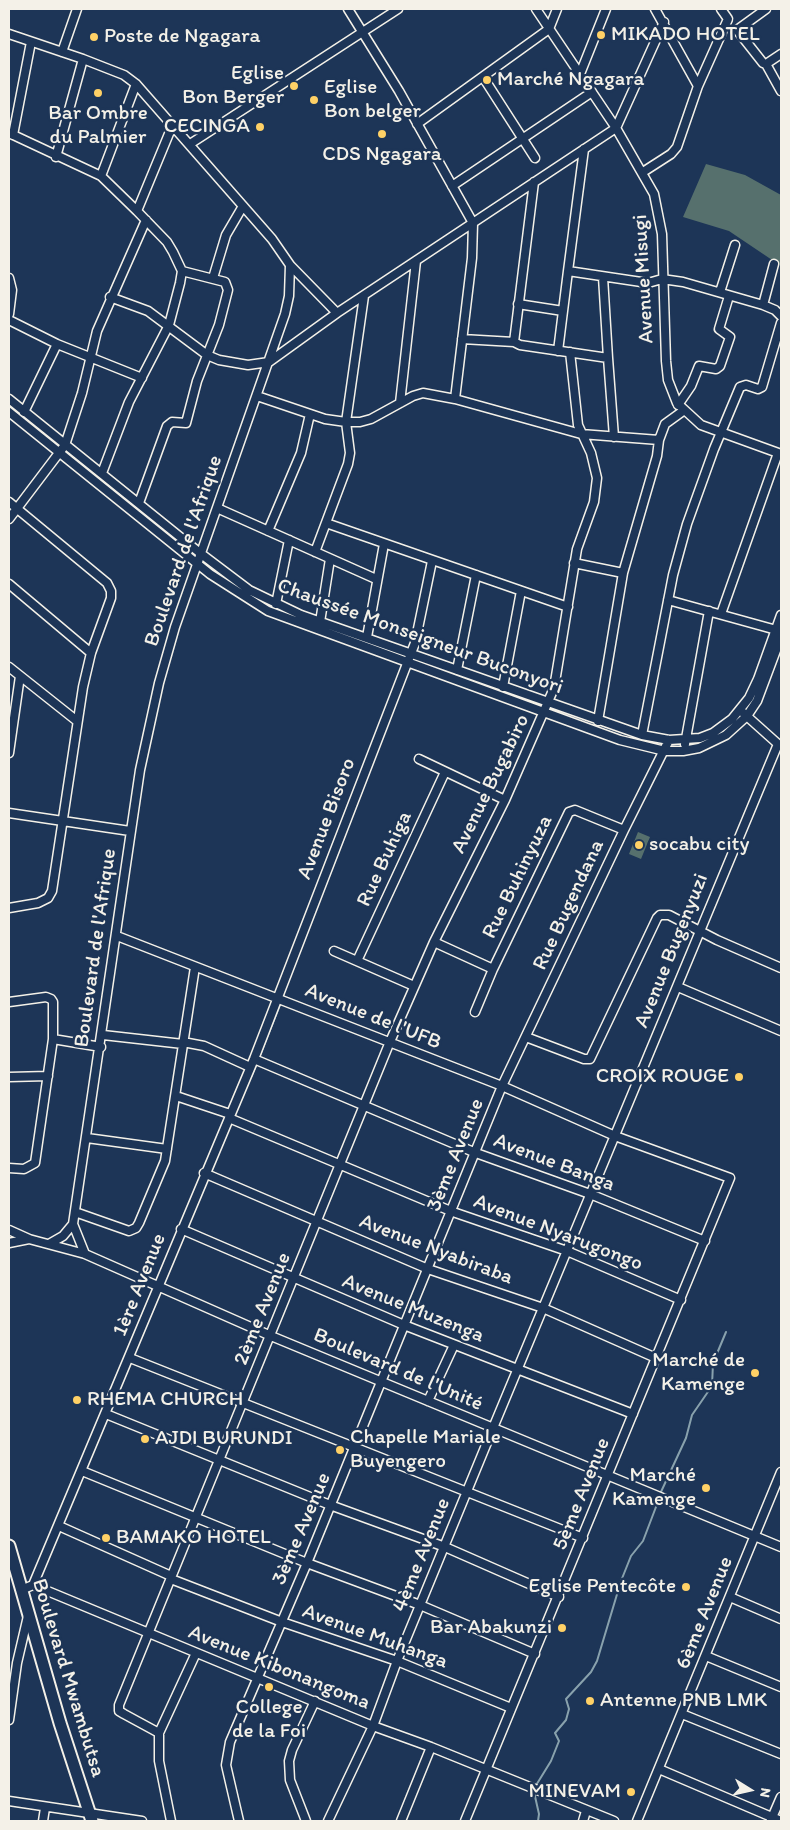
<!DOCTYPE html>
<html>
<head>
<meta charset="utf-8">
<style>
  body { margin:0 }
  #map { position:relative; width:790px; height:1830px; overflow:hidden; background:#1d3557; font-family:Itim,sans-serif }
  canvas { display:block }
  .frame { position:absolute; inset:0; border:10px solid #f4f1e8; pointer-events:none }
  .north { position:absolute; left:725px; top:1765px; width:50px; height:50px; -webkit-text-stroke:4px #1d3557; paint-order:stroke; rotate:100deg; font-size:14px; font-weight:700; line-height:20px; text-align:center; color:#f4f1e8 }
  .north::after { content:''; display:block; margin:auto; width:18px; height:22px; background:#f4f1e8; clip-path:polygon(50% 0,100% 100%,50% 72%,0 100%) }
</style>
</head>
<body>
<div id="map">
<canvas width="790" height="1830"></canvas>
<div class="frame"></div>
<div class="north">N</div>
</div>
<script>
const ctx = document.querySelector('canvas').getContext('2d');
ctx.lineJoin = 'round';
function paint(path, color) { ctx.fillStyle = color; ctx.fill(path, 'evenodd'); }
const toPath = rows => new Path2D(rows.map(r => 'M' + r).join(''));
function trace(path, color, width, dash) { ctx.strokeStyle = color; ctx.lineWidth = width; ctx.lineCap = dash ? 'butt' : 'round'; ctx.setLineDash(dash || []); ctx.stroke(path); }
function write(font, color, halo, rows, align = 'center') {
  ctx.font = font + ' Itim,sans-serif'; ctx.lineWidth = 5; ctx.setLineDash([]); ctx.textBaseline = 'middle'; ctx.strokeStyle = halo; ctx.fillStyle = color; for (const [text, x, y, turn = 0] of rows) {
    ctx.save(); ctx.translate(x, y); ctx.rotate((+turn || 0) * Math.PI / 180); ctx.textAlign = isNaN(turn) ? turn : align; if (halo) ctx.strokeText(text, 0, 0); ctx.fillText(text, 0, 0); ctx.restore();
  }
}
const green = toPath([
  [706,164,745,175,781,195,781,266,729,231,683,217],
  [638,832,650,837,641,859,629,854]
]);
const stream = toPath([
  [259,1058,280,1005],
  [251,1077,257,1063],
  [660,1494,686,1438,692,1415,712,1386,713,1363,726,1332],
  [535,1787,551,1761,559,1741,555,1733,566,1720,569,1709,566,1699,591,1672,597,1661,621,1581,631,1556,643,1541,659,1499],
  [534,1792,539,1814,538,1821]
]);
const minor = toPath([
  [348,9,399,91,473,223,472,258,455,399,581,434,659,440,665,424,683,411],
  [536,9,616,128,654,194,662,234,666,361,668,380,677,403,701,425,781,454],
  [655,9,698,86],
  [766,9,737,30,763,63,766,64,781,54],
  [9,34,83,59,124,75,136,84,272,239,290,265,289,296,285,314,175,627,159,683,140,770,73,1224,85,1254],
  [62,52,77,9],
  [766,64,781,91],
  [580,74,606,9],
  [483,77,535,158],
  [136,84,101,176,137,211],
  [417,124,549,29,557,9],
  [9,133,101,176],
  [13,135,31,42],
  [190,144,398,9],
  [584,149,568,271,648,283,662,279,683,282,763,305,775,310,781,316],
  [56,157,83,59],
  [643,172,671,154,677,147,698,86,728,19,721,9],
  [534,182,514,342,520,345,608,358,603,277],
  [452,186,592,92],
  [290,265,337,313],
  [9,278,12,290,9,314],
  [213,278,226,235,243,206],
  [720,292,735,245],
  [110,297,148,311,207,355,219,360,248,365,269,362,337,313,616,128,664,22],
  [518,304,563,311],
  [763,305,774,264],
  [9,320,57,344,142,378],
  [462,339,514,342],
  [558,351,568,271],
  [608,358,614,437],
  [257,396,325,419,346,422,360,422,371,419,413,396,423,393,455,399],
  [9,399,200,553,249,590,301,615,642,735,669,740,700,738,713,733,732,719,749,698,758,679,781,615],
  [400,403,416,261],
  [678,405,691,386,699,366,716,369,720,366,730,337,719,329,729,296],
  [9,412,210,574,268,611,620,740,665,751,683,751,699,748,726,735,747,716,757,701,781,637],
  [24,412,57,344],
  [102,473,129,402,169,325,180,283,182,271,173,252,167,242,137,211,173,124],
  [9,502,107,583,111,591,111,598,91,653,83,687,52,891,48,898,38,903,9,908],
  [139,503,167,426,172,422,186,423,197,381,219,325,228,290,225,282,182,271],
  [217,508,376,579],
  [9,519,65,445,82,393,97,331,146,220],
  [326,523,568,607],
  [268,531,301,453,310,414],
  [315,552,348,464,350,453,346,422,364,296],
  [574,563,623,573],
  [9,584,91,653],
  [668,600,780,631],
  [276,604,289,540],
  [721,614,778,453],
  [320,622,330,559],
  [367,637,384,544],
  [9,667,77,721],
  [457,670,476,575],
  [503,687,521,591],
  [598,721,623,573,657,456,659,440],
  [642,735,673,575,687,524,714,449,740,387,746,385,758,389,762,387,781,323],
  [685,744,709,611],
  [9,753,20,676],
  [419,759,505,800],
  [9,813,130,831],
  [117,936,502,1086,615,1136,730,1178,465,1821],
  [434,942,493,969],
  [334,951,414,986],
  [357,961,445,772],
  [678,987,781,1031],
  [9,1002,46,997,51,999,53,1002,53,1039,35,1163,24,1169,9,1168],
  [475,1012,493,969,569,812,575,810,624,830],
  [103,1035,183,1044],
  [526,1037,584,1059,590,1059,657,918,660,915,669,915,717,940,781,968],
  [53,1039,101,1047],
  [183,1042,204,1046,250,1067],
  [254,1059,476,1153,590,1194,705,1241],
  [9,1077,48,1076],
  [176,1096,230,1114],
  [229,1118,453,1212,567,1251,681,1300],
  [87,1138,167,1149],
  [204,1173,428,1269,543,1308,656,1358],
  [75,1212,129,1231,136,1228,139,1223,165,1161,195,967],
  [181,1229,404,1325,633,1414],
  [9,1230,29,1239,85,1254,271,1336,781,1547],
  [9,1243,29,1239],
  [49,1244,63,1236,73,1224],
  [130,1358,583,1538],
  [428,1401,454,1345],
  [106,1414,330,1505,445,1547,559,1597],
  [82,1471,307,1563,420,1605,535,1654],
  [59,1526,171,1576],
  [171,1579,282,1622,397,1661,511,1708],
  [33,1585,254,1059,415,643,432,561],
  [21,1590,33,1585,373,1726,431,1747,614,1821],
  [730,1597,781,1619],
  [706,1656,781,1687],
  [682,1714,781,1754],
  [9,1720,17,1663,28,1616],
  [159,1733,124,1714,119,1711,119,1705,389,1044,434,942,505,800,554,688,577,549,594,502,597,478,591,453,578,425,570,352],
  [659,1769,781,1821],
  [9,1801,142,1821],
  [771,1820,781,1797],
  [43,1821,45,1808],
  [171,1821,159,1761,159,1733,196,1653],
  [239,1821,226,1765,230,1742,307,1563,502,1086,624,830,669,740],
  [306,1821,290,1780,289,1761,292,1750,315,1701],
  [328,1821,373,1726,397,1661,493,1428,778,744,740,710],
  [401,1821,431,1747],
  [583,1821,586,1811],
  [637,1821,781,1472]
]);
const highway = toPath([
  [9,1546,60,1723,92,1821]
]);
const markers = [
  [601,35,5,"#ffd166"],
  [94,37,5,"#ffd166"],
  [487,80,5,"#ffd166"],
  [294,86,5,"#ffd166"],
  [98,93,5,"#ffd166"],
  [314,100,5,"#ffd166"],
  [260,127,5,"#ffd166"],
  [382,134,5,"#ffd166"],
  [639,845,5,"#ffd166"],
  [739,1077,5,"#ffd166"],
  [755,1373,5,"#ffd166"],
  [77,1400,5,"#ffd166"],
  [145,1439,5,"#ffd166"],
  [340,1450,5,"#ffd166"],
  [706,1488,5,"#ffd166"],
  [106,1538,5,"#ffd166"],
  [686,1587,5,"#ffd166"],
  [562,1628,5,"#ffd166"],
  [269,1687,5,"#ffd166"],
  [590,1701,5,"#ffd166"],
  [631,1792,5,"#ffd166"]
];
const poiNames = [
  ["MIKADO HOTEL",611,35],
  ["Poste de Ngagara",104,37],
  ["Eglise",284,74,"right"],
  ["Bon Berger",284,98,"right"],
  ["Marché Ngagara",497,80],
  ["Eglise",324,88],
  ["Bon belger",324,112],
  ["Bar Ombre",98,114,"center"],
  ["du Palmier",98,138,"center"],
  ["CECINGA",250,127,"right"],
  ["CDS Ngagara",382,155,"center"],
  ["socabu city",649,845],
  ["CROIX ROUGE",729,1077,"right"],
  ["Marché de",745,1361,"right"],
  ["Kamenge",745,1385,"right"],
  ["RHEMA CHURCH",87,1400],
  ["Chapelle Mariale",350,1438],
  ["Buyengero",350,1462],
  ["AJDI BURUNDI",155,1439],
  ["Marché",696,1476,"right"],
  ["Kamenge",696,1500,"right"],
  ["BAMAKO HOTEL",116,1538],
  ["Eglise Pentecôte",676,1587,"right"],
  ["Bar Abakunzi",552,1628,"right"],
  ["Antenne PNB LMK",600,1701],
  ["College",269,1708,"center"],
  ["de la Foi",269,1732,"center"],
  ["MINEVAM",621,1792,"right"]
];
const streetNames = [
  ["Avenue Misugi",644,279,-93],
  ["Boulevard de l'Afrique",184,551,-71],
  ["Chaussée Monseigneur Buconyori",420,637,20],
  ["Avenue Bugabiro",491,784,-64],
  ["Avenue Bisoro",327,819,-69],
  ["Rue Buhiga",385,859,-65],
  ["Rue Buhinyuza",518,877,-64],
  ["Rue Bugendana",569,905,-65],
  ["Boulevard de l'Afrique",96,948,-82],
  ["Avenue Bugenyuzi",672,951,-68],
  ["Avenue de l'UFB",373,1017,22],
  ["3ème Avenue",456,1155,-68],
  ["Avenue Banga",554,1163,21],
  ["Avenue Nyarugongo",558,1233,21],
  ["Avenue Nyabiraba",436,1250,21],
  ["1ère Avenue",140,1285,-68],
  ["2ème Avenue",263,1309,-68],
  ["Avenue Muzenga",413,1309,22],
  ["Boulevard de l'Unité",398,1370,23],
  ["5ème Avenue",582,1494,-68],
  ["3ème Avenue",302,1529,-67],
  ["4ème Avenue",422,1555,-68],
  ["6ème Avenue",705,1613,-68],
  ["Avenue Muhanga",375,1637,20],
  ["Avenue Kibonangoma",279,1668,22],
  ["Boulevard Mwambutsa",68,1678,73]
];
paint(green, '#56706d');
trace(stream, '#89a2ad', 2);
trace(minor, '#f4f1e8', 11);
trace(highway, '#f4f1e8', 15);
trace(minor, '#1d3557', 8);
trace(highway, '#1d3557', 11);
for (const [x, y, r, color] of markers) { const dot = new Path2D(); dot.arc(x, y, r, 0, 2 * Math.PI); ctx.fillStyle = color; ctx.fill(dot); trace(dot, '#1d3557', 2); }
write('21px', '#f4f1e8', '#1d3557', poiNames, 'left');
write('21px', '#f4f1e8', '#1d3557', streetNames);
</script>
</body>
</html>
